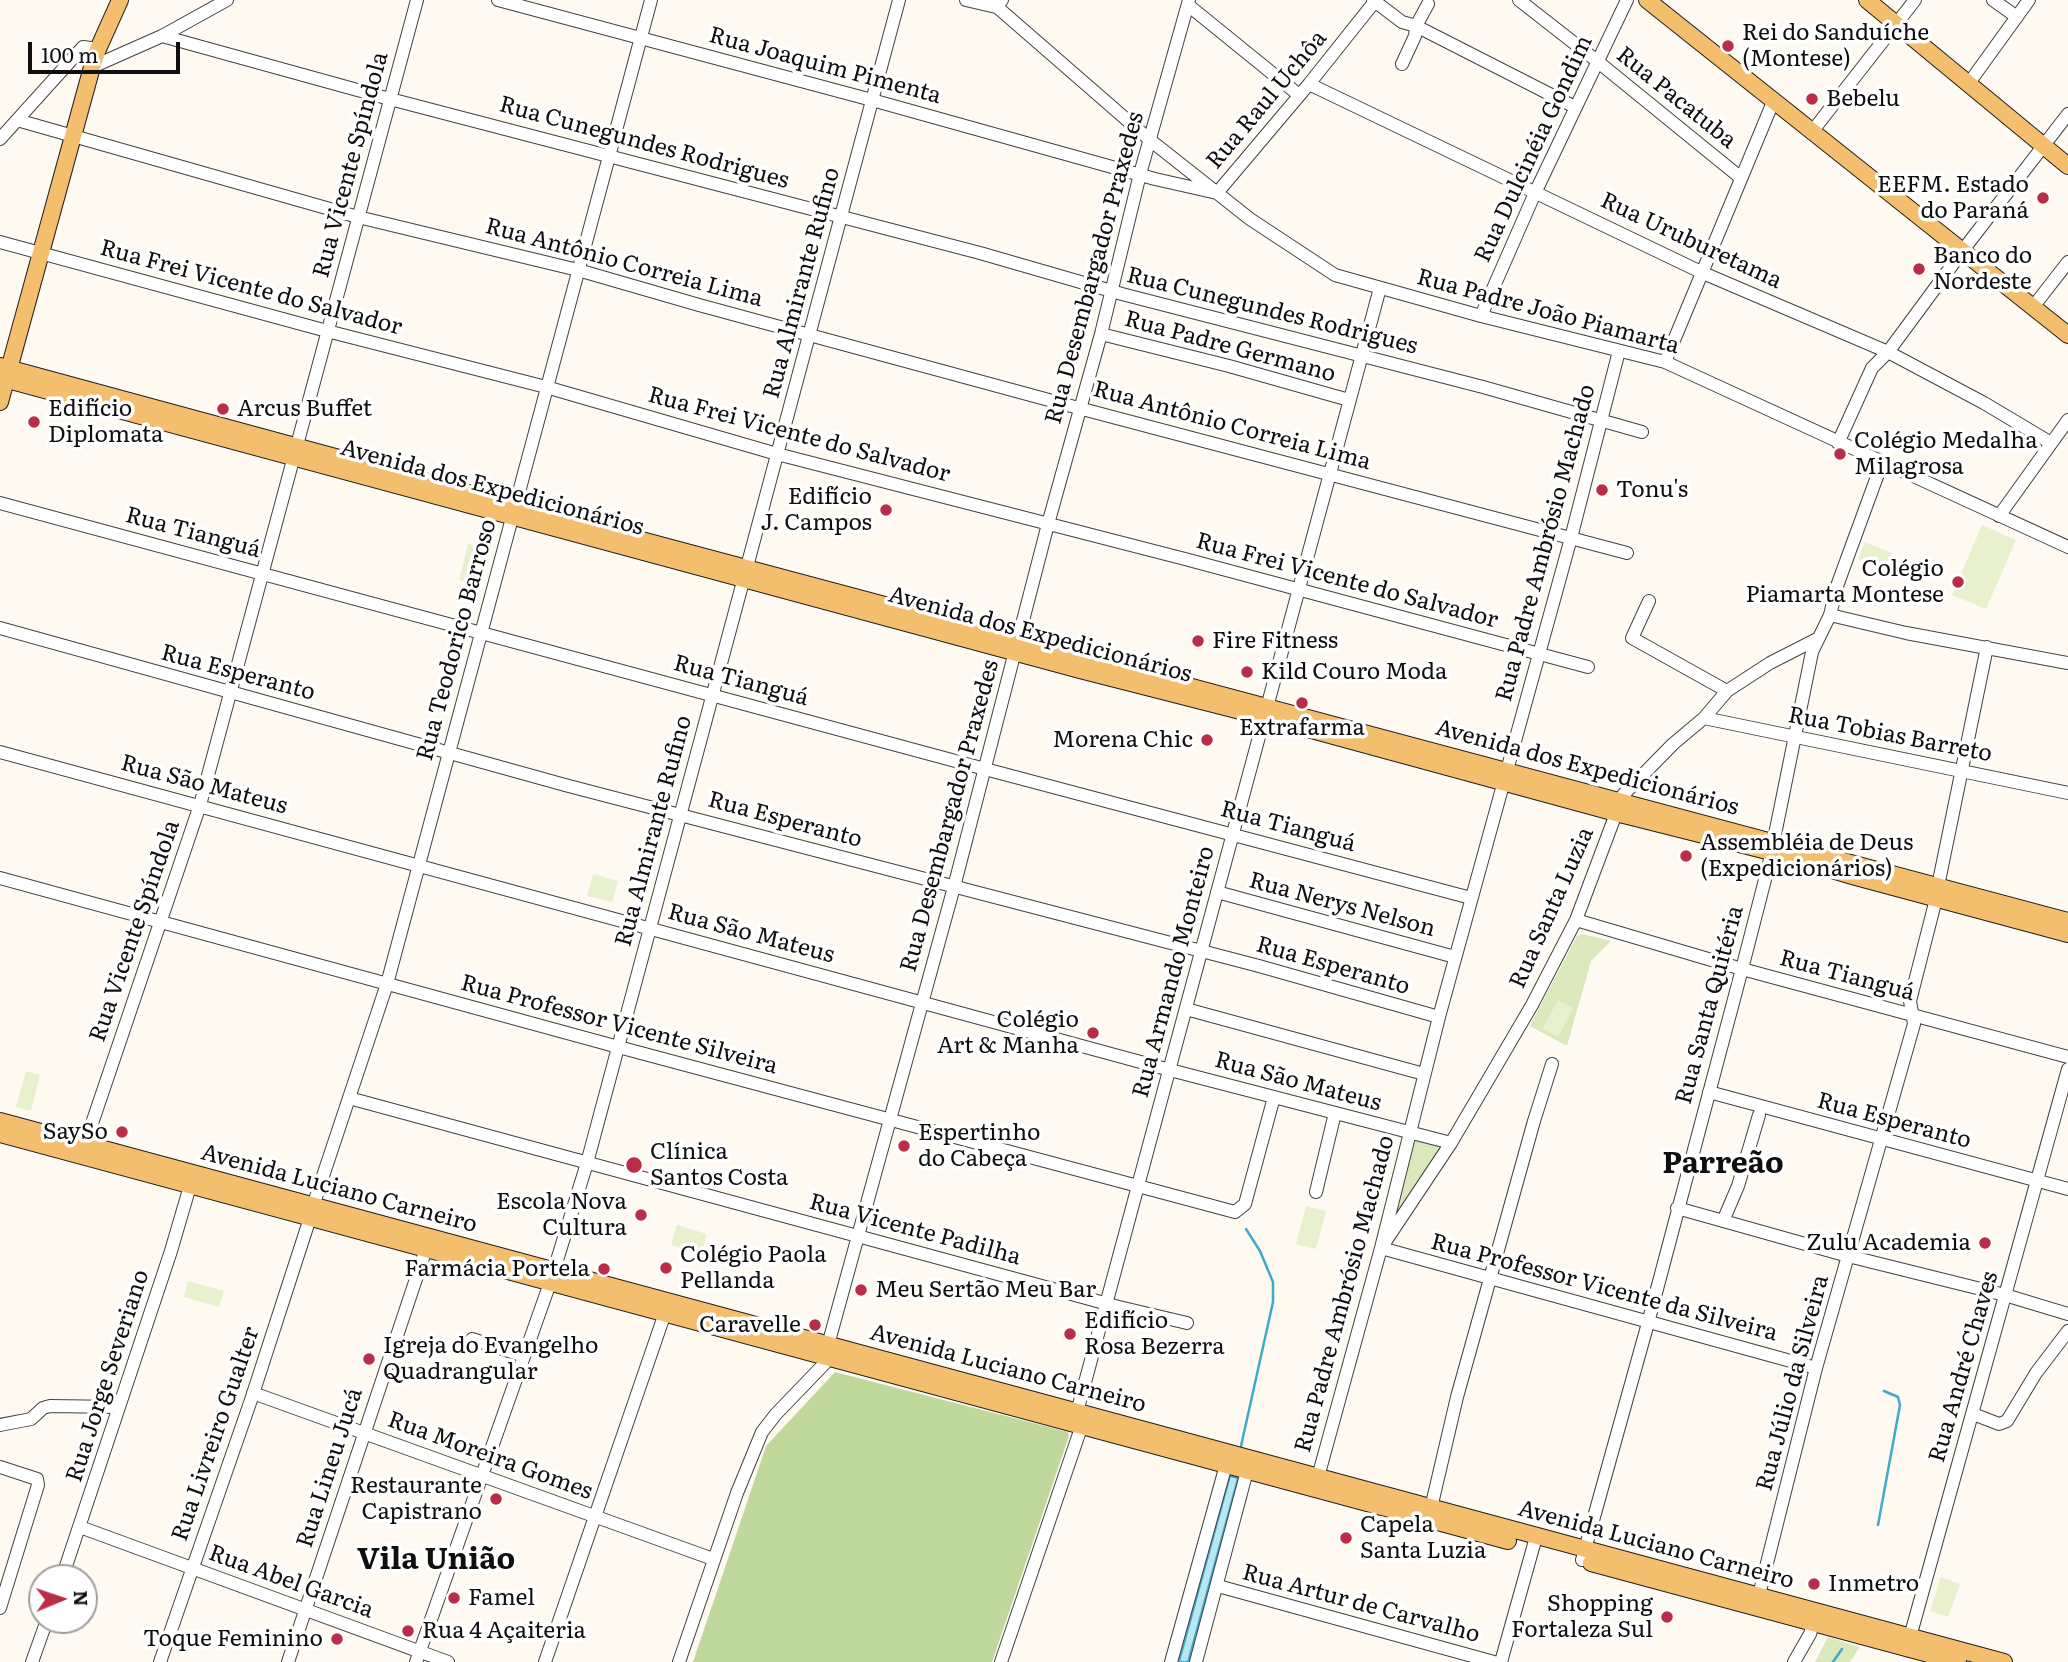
<!DOCTYPE html>
<html>
<head>
<meta charset="utf-8">
<style>
  body { margin:0 }
  #map { position:relative; width:2068px; height:1662px; overflow:hidden; background:#fefaf2; font-family:Literata,serif }
  canvas { display:block }
  .north { position:absolute; left:28px; top:1564px; width:70px; height:70px; box-sizing:border-box; background:#fff; border:2px solid #9f9f9f; border-radius:50%; rotate:88deg; font-size:19px; font-weight:700; line-height:28px; text-align:center; color:#0f0f0f }
  .north::after { content:''; display:block; margin:auto; width:24px; height:32px; background:#bb2c49; clip-path:polygon(50% 0,100% 100%,50% 72%,0 100%) }
  .scale { position:absolute; left:28px; top:42px; width:152px; height:32px; box-sizing:border-box; border:4px solid #0f0f0f; border-top:0; padding-left:9px; font-size:21px; line-height:24px; white-space:nowrap; color:#0f0f0f; -webkit-text-stroke:5px #fff; paint-order:stroke }
</style>
</head>
<body>
<div id="map">
<canvas width="2068" height="1662"></canvas>
<div class="north">N</div>
<div class="scale">100 m</div>
</div>
<script>
const ctx = document.querySelector('canvas').getContext('2d');
ctx.lineJoin = 'round';
function paint(path, color) { ctx.fillStyle = color; ctx.fill(path, 'evenodd'); }
const toPath = rows => new Path2D(rows.map(r => 'M' + r).join(''));
function trace(path, color, width, dash) { ctx.strokeStyle = color; ctx.lineWidth = width; ctx.lineCap = dash ? 'butt' : 'round'; ctx.setLineDash(dash || []); ctx.stroke(path); }
function write(font, color, halo, rows, align = 'center') {
  ctx.font = font + ' Literata,serif'; ctx.lineWidth = 7; ctx.setLineDash([]); ctx.textBaseline = 'middle'; ctx.strokeStyle = halo; ctx.fillStyle = color; for (const [text, x, y, turn = 0] of rows) {
    ctx.save(); ctx.translate(x, y); ctx.rotate((+turn || 0) * Math.PI / 180); ctx.textAlign = isNaN(turn) ? turn : align; if (halo) ctx.strokeText(text, 0, 0); ctx.fillText(text, 0, 0); ctx.restore();
  }
}
const green = toPath([
  [1582,934,1611,941,1591,961,1567,1046,1530,1026,1577,936],
  [1415,1139,1441,1147,1442,1151,1400,1208,1398,1208,1412,1142],
  [1828,1637,1860,1647,1850,1662,1815,1662]
]);
const forest = toPath([
  [835,1372,1068,1432,1069,1436,992,1662,693,1662,766,1446]
]);
const pitch = toPath([
  [1982,525,2016,540,1986,609,1952,595],
  [1865,542,1892,553,1885,570,1858,559],
  [468,544,486,548,477,585,459,580],
  [593,874,618,881,612,902,587,896],
  [1558,1000,1573,1008,1558,1037,1542,1029],
  [26,1071,40,1075,31,1111,16,1107],
  [1306,1206,1326,1211,1316,1249,1296,1244],
  [677,1225,707,1234,701,1255,671,1245],
  [188,1281,224,1291,219,1307,184,1297],
  [1941,1577,1960,1584,1948,1617,1930,1611]
]);
const water = toPath([
  [1230,1476,1238,1478,1188,1662,1179,1662,1230,1476]
]);
const stream = toPath([
  [1241,1446,1273,1302,1273,1282,1260,1251,1246,1229],
  [1878,1525,1900,1405,1898,1397,1884,1391],
  [1833,1662,1842,1649]
]);
const minor = toPath([
  [498,0,872,100,1155,179,1217,193,1309,84,1376,0],
  [966,0,996,7,1002,0],
  [989,0,1150,140,1250,219,1335,275,1481,316,1665,362,2068,547],
  [1373,0,1402,22,1416,26,1575,107],
  [1519,0,1597,61,1741,178],
  [1993,0,2017,17],
  [1188,5,1299,95],
  [162,36,390,99,980,253,1122,294,1483,387,1642,432],
  [1402,64,1415,36,1416,26,1428,4],
  [92,67,162,36,227,0],
  [1969,83,2029,0],
  [1309,84,1703,273,1888,352,1984,403,2051,443],
  [17,120,358,217,578,270,699,305,1071,406,1627,553],
  [1811,133,1915,0],
  [0,139,83,47,98,49],
  [0,242,327,331,546,387,777,454,1185,559,1588,667],
  [2033,307,2068,262],
  [1481,316,1535,193,1627,0],
  [1101,334,1229,366,1349,400],
  [1665,362,1773,102],
  [1838,443,1872,368,1888,352,1970,241,2068,114],
  [0,503,985,769,1471,898],
  [1999,516,2068,420],
  [1649,601,1632,638,1727,691],
  [1830,615,1906,633,2068,663],
  [0,628,565,785,1259,966,1439,1017],
  [1704,718,2068,793],
  [0,752,1170,1070,1451,1143],
  [0,878,611,1045,1235,1212,1245,1204,1274,1097],
  [1938,886,1987,647],
  [1217,892,1455,957],
  [1576,920,1742,969,2068,1057],
  [1186,1009,1424,1074],
  [1709,1092,2068,1189],
  [349,1098,1119,1307,1187,1323],
  [85,1144,200,805,417,0],
  [1316,1192,1335,1113],
  [313,1206,387,984,651,0],
  [1677,1208,1848,1256,2005,1295,2068,1314],
  [1723,1221,1738,1186,1759,1115],
  [472,1339,524,1356],
  [1816,1368,1381,1248,1451,1143,1532,1005,1576,920,1623,795,1673,744,1704,718,1727,691,1770,663,1817,639],
  [253,1393,713,1559],
  [1973,1414,1999,1424,2007,1421,2036,1373,2068,1331],
  [0,1425,31,1419,43,1408,50,1406,118,1407],
  [0,1467,37,1479,38,1485,0,1608],
  [1318,1477,1381,1248,1439,1017,1571,538,1619,351],
  [1431,1508,1457,1397,1534,1121,1552,1064],
  [80,1527,448,1662],
  [1582,1560,1648,1323,1742,969,1769,864,1812,652,1830,615,1837,586,1882,463],
  [62,1578,171,1251,190,1186],
  [1218,1586,1494,1662],
  [1759,1595,1816,1368,1914,1024,1910,1001,1936,899],
  [1910,1637,2068,1069],
  [32,1662,47,1620],
  [160,1662,251,1400,310,1218],
  [288,1662,426,1249],
  [416,1662,550,1283,587,1163,899,0],
  [545,1662,665,1313],
  [679,1662,737,1493,762,1432,776,1414,829,1359,828,1345,954,887,1048,524,1101,334,1140,174,1189,0],
  [1001,1662,1082,1425,1077,1412,1380,288],
  [1171,1662,1226,1465],
  [1196,1662,1247,1471],
  [1501,1662,1536,1537],
  [1794,1662,1810,1634,1813,1624]
]);
const major = toPath([
  [1647,0,2068,335],
  [1867,0,2068,166],
  [0,366,630,537,2068,921],
  [0,378,1080,670,1260,716,1616,813,1767,851,1856,877,2068,934],
  [0,402,92,67,98,49,120,0],
  [0,1121,2004,1662],
  [0,1134,1508,1541],
  [1591,1563,1958,1662]
]);
const markers = [
  [1728,46,7,"#bb2c49"],
  [1812,99,7,"#bb2c49"],
  [2043,198,7,"#bb2c49"],
  [1919,269,7,"#bb2c49"],
  [223,409,7,"#bb2c49"],
  [34,422,7,"#bb2c49"],
  [1840,454,7,"#bb2c49"],
  [1602,490,7,"#bb2c49"],
  [886,510,7,"#bb2c49"],
  [1958,582,7,"#bb2c49"],
  [1198,641,7,"#bb2c49"],
  [1247,672,7,"#bb2c49"],
  [1302,703,7,"#bb2c49"],
  [1207,740,7,"#bb2c49"],
  [1686,856,7,"#bb2c49"],
  [1093,1033,7,"#bb2c49"],
  [122,1132,7,"#bb2c49"],
  [904,1146,7,"#bb2c49"],
  [634,1165,9,"#bb2c49"],
  [641,1215,7,"#bb2c49"],
  [1985,1243,7,"#bb2c49"],
  [666,1268,7,"#bb2c49"],
  [604,1269,7,"#bb2c49"],
  [861,1290,7,"#bb2c49"],
  [815,1325,7,"#bb2c49"],
  [1070,1334,7,"#bb2c49"],
  [369,1359,7,"#bb2c49"],
  [496,1499,7,"#bb2c49"],
  [1346,1538,7,"#bb2c49"],
  [1814,1584,7,"#bb2c49"],
  [454,1598,7,"#bb2c49"],
  [1667,1617,7,"#bb2c49"],
  [408,1631,7,"#bb2c49"],
  [337,1639,7,"#bb2c49"]
];
const poiNames = [
  ["Rei do Sanduíche",1742,33],
  ["(Montese)",1742,59],
  ["Bebelu",1826,99],
  ["EEFM. Estado",2029,185,"right"],
  ["do Paraná",2029,211,"right"],
  ["Banco do",1933,256],
  ["Nordeste",1933,282],
  ["Edifício",48,409],
  ["Diplomata",48,435],
  ["Arcus Buffet",237,409],
  ["Colégio Medalha",1854,441],
  ["Milagrosa",1854,467],
  ["Tonu's",1616,490],
  ["Edifício",872,497,"right"],
  ["J. Campos",872,523,"right"],
  ["Colégio",1944,569,"right"],
  ["Piamarta Montese",1944,595,"right"],
  ["Fire Fitness",1212,641],
  ["Kild Couro Moda",1261,672],
  ["Extrafarma",1302,728,"center"],
  ["Morena Chic",1193,740,"right"],
  ["Assembléia de Deus",1700,843],
  ["(Expedicionários)",1700,869],
  ["Colégio",1079,1020,"right"],
  ["Art & Manha",1079,1046,"right"],
  ["SaySo",108,1132,"right"],
  ["Espertinho",918,1133],
  ["do Cabeça",918,1159],
  ["Clínica",650,1152],
  ["Santos Costa",650,1178],
  ["Escola Nova",627,1202,"right"],
  ["Cultura",627,1228,"right"],
  ["Zulu Academia",1971,1243,"right"],
  ["Colégio Paola",680,1255],
  ["Pellanda",680,1281],
  ["Farmácia Portela",590,1269,"right"],
  ["Meu Sertão Meu Bar",875,1290],
  ["Edifício",1084,1321],
  ["Rosa Bezerra",1084,1347],
  ["Caravelle",801,1325,"right"],
  ["Igreja do Evangelho",383,1346],
  ["Quadrangular",383,1372],
  ["Restaurante",482,1486,"right"],
  ["Capistrano",482,1512,"right"],
  ["Capela",1360,1525],
  ["Santa Luzia",1360,1551],
  ["Inmetro",1828,1584],
  ["Famel",468,1598],
  ["Shopping",1653,1604,"right"],
  ["Fortaleza Sul",1653,1630,"right"],
  ["Rua 4 Açaiteria",422,1631],
  ["Toque Feminino",323,1639,"right"]
];
const streetNames = [
  ["Rua Joaquim Pimenta",825,66,15],
  ["Rua Pacatuba",1676,98,39],
  ["Rua Raul Uchôa",1267,100,-50],
  ["Rua Cunegundes Rodrigues",644,143,15],
  ["Rua Dulcinéia Gondim",1534,149,-65],
  ["Rua Vicente Spíndola",351,165,-75],
  ["Rua Uruburetama",1691,241,25],
  ["Rua Antônio Correia Lima",624,263,15],
  ["Rua Desembargador Praxedes",1095,268,-75],
  ["Rua Almirante Rufino",802,283,-75],
  ["Rua Frei Vicente do Salvador",251,288,15],
  ["Rua Cunegundes Rodrigues",1272,311,14],
  ["Rua Padre João Piamarta",1548,312,15],
  ["Rua Padre Germano",1230,347,15],
  ["Rua Antônio Correia Lima",1232,426,15],
  ["Rua Frei Vicente do Salvador",799,435,15],
  ["Avenida dos Expedicionários",492,488,15],
  ["Rua Tianguá",193,533,15],
  ["Rua Padre Ambrósio Machado",1546,543,-75],
  ["Rua Frei Vicente do Salvador",1347,581,15],
  ["Avenida dos Expedicionários",1040,635,15],
  ["Rua Teodorico Barroso",457,640,-75],
  ["Rua Esperanto",238,673,15],
  ["Rua Tianguá",741,681,15],
  ["Rua Tobias Barreto",1890,735,11],
  ["Avenida dos Expedicionários",1587,768,15],
  ["Rua São Mateus",204,785,15],
  ["Rua Desembargador Praxedes",950,816,-75],
  ["Rua Esperanto",785,820,15],
  ["Rua Tianguá",1288,827,15],
  ["Rua Almirante Rufino",654,831,-75],
  ["Rua Nerys Nelson",1342,905,15],
  ["Rua Santa Luzia",1552,908,-66],
  ["Rua Vicente Spíndola",135,931,-71],
  ["Rua São Mateus",751,934,15],
  ["Rua Esperanto",1333,966,16],
  ["Rua Armando Monteiro",1174,972,-75],
  ["Rua Tianguá",1847,976,15],
  ["Rua Santa Quitéria",1710,1005,-75],
  ["Rua Professor Vicente Silveira",619,1025,15],
  ["Rua São Mateus",1298,1082,15],
  ["Rua Esperanto",1894,1121,15],
  ["Avenida Luciano Carneiro",339,1189,15],
  ["Rua Vicente Padilha",915,1230,15],
  ["Rua Professor Vicente da Silveira",1604,1288,15],
  ["Rua Padre Ambrósio Machado",1345,1294,-75],
  ["Rua André Chaves",1964,1367,-74],
  ["Avenida Luciano Carneiro",1008,1369,15],
  ["Rua Jorge Severiano",108,1376,-72],
  ["Rua Júlio da Silveira",1793,1383,-75],
  ["Rua Livreiro Gualter",216,1434,-71],
  ["Rua Moreira Gomes",490,1456,20],
  ["Rua Lineu Jucá",330,1468,-72],
  ["Avenida Luciano Carneiro",1656,1545,15],
  ["Rua Abel Garcia",291,1582,20],
  ["Rua Artur de Carvalho",1361,1604,15]
];
const districtNames = [
  ["Parreão",1723,1164],
  ["Vila União",436,1560]
];
paint(green, '#dae8bc');
paint(forest, '#c1d89c');
paint(pitch, '#e9f0ce');
paint(water, '#b8e7f4');
trace(water, '#42a8c8', 2);
trace(stream, '#42a8c8', 2.5);
trace(minor, '#424242', 14);
trace(major, '#202020', 18);
trace(minor, '#fff', 12);
trace(major, '#f3be6d', 16);
for (const [x, y, r, color] of markers) { const dot = new Path2D(); dot.arc(x, y, r, 0, 2 * Math.PI); ctx.fillStyle = color; ctx.fill(dot); trace(dot, '#fff', 2.5); }
write('23px', '#0f0f0f', '#fff', poiNames, 'left');
write('23px', '#0f0f0f', '#fff', streetNames);
write('bold 30px', '#0f0f0f', '#fff', districtNames);
</script>
</body>
</html>
